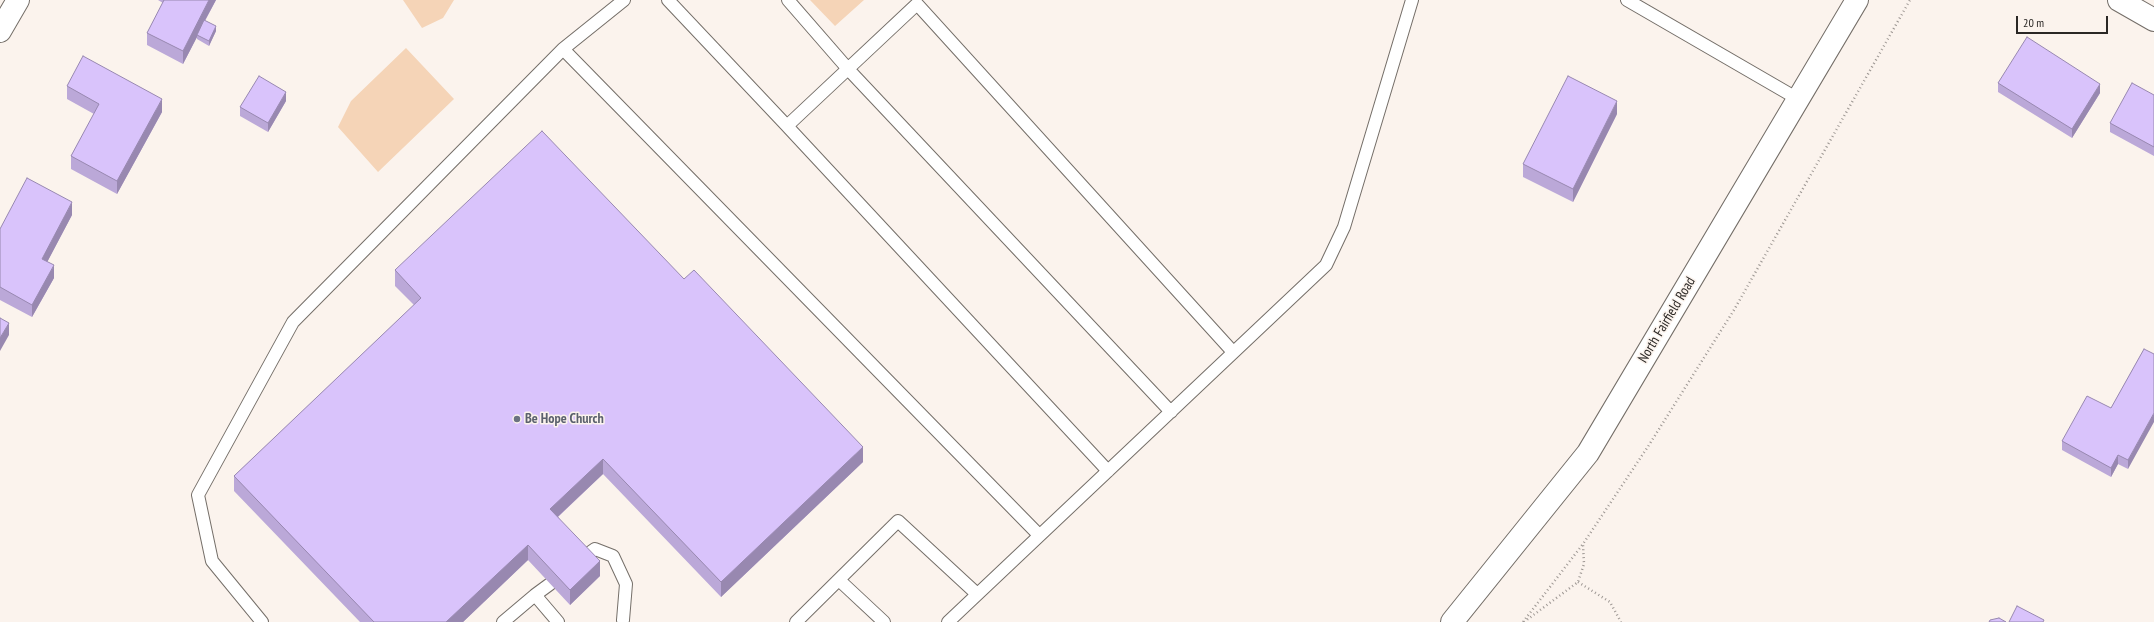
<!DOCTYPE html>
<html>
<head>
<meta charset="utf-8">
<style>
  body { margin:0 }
  #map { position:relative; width:2154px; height:622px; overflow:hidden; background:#fbf3ed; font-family:"PT Sans Narrow",sans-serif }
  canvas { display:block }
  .scale { position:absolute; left:2016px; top:16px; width:92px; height:18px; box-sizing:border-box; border:2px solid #2a2725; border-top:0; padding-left:5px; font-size:12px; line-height:14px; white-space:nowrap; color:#2a2725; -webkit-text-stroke:3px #fbf3ed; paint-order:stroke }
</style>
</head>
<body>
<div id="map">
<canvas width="2154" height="622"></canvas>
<div class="scale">20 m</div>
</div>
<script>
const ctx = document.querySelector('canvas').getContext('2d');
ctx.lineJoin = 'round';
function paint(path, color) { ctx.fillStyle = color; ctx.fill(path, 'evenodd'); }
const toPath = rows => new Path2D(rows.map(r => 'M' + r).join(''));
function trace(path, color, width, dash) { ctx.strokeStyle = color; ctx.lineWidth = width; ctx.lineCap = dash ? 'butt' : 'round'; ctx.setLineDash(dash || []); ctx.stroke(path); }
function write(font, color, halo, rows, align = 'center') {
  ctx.font = font + ' "PT Sans Narrow",sans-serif'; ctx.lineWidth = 3; ctx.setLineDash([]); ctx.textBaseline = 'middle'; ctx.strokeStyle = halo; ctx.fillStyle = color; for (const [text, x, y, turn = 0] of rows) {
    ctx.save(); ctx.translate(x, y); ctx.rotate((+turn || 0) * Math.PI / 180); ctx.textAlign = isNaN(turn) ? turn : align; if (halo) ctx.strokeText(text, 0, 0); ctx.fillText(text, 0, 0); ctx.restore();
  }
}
const green = toPath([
  [403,0,454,0,443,18,422,28],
  [810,0,864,0,835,26],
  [406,48,454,99,378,172,338,127,351,101]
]);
const path = toPath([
  [1578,582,1610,602,1621,622],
  [1523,622,1583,544,1649,445,1734,310,1910,0],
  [1524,622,1578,582,1584,564,1583,545]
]);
const lane = toPath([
  [668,0,787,126,917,4,1233,352],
  [788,0,848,69,1171,412],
  [1627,0,1798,99],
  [563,49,1039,535],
  [787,126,1108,471],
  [582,558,595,549,613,556,626,584,623,620],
  [839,580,884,622],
  [535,595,550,584],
  [262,622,212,561,198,495,293,322,563,49,624,0],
  [503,622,535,595,558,622],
  [796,622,898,521,977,594],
  [948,622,1326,265,1344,227,1412,0]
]);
const street = toPath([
  [2119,0,2154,20],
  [0,31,18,0]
]);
const primary = toPath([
  [1452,622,1588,453,1857,0]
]);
const wall = toPath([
  [158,0,216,0,205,21,216,31,209,46,197,39,197,37,183,64,147,45,147,33,163,3],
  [1998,83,2100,93,2072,138,1998,92],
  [67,86,162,112,117,194,71,169,71,156,94,114,67,99],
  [2154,95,2154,156,2110,132,2110,123],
  [286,101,268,132,240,116,240,107],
  [1617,114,1573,202,1523,177,1523,164],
  [72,215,47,262,54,278,32,317,0,300,0,229],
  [395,270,684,279,863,462,721,597,603,474,558,517,600,576,570,605,528,560,463,622,360,622,234,491,234,476,414,305,395,286],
  [2144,349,2128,469,2118,464,2111,477,2062,450,2062,441,2111,408]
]);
const shadedWall = toPath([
  [209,0,216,0,197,35,197,37,183,64,183,51],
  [216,26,216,31,209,46,209,41],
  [2100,84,2100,93,2072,138,2072,129],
  [286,92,286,101,268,132,268,123],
  [162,99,162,112,117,194,117,181],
  [1617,101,1617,114,1573,202,1573,189],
  [72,202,72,215,42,272,42,259],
  [54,265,54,278,32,317,32,305],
  [9,323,9,335,0,351,0,338],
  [2154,413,2154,422,2128,469,2128,460],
  [863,447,863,462,721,597,721,582],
  [2118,455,2118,464,2111,477,2111,468],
  [603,459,603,474,550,524,550,509],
  [528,545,528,560,463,622,446,622],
  [600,561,600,576,570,605,570,590]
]);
const building = toPath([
  [164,0,209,0,183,51,147,33,164,0],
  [204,20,216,26,209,41,197,35,204,20],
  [2027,37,2100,84,2072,129,1998,83,2027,37],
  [83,56,162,99,117,181,71,156,99,104,67,86,83,56],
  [259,76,286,92,268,123,240,107,259,76],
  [1568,76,1617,101,1573,189,1523,164,1568,76],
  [2132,83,2154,95,2154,147,2110,123,2132,83],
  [542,131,684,279,694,270,863,447,721,582,603,459,550,509,600,561,570,590,528,545,446,622,374,622,234,476,421,298,395,270,542,131],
  [27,178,72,202,42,259,54,265,32,305,0,287,0,229,27,178],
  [0,318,9,323,0,338,0,318],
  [2144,349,2154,354,2154,413,2128,460,2118,455,2111,468,2062,441,2087,396,2111,408,2144,349],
  [2017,606,2044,620,2043,622,2009,622,2017,606],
  [1999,618,2006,622,1989,622,1990,620,1999,618]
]);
const markers = [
  [517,419,4,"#6b7280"]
];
const streetNames = [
  ["North Fairfield Road",1667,320,-59]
];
const worshipNames = [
  ["Be Hope Church",525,419]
];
paint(green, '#f5d4b7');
trace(lane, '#746e68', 14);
trace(street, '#746e68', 24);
trace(primary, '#746e68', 24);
trace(path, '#9d9793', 2.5, [1, 3]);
trace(lane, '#fff', 12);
trace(street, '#fff', 22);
trace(primary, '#fff', 22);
paint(wall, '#bba8d8');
paint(shadedWall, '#9888b0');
paint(building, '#d9c3fb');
trace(building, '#9888b0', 1);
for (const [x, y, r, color] of markers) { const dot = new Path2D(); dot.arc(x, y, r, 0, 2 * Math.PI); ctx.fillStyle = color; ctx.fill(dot); trace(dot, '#fbf3ed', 1.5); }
write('14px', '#2a2725', '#fbf3ed', streetNames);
write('bold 14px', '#5b616d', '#fbf3ed', worshipNames, 'left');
</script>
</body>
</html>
